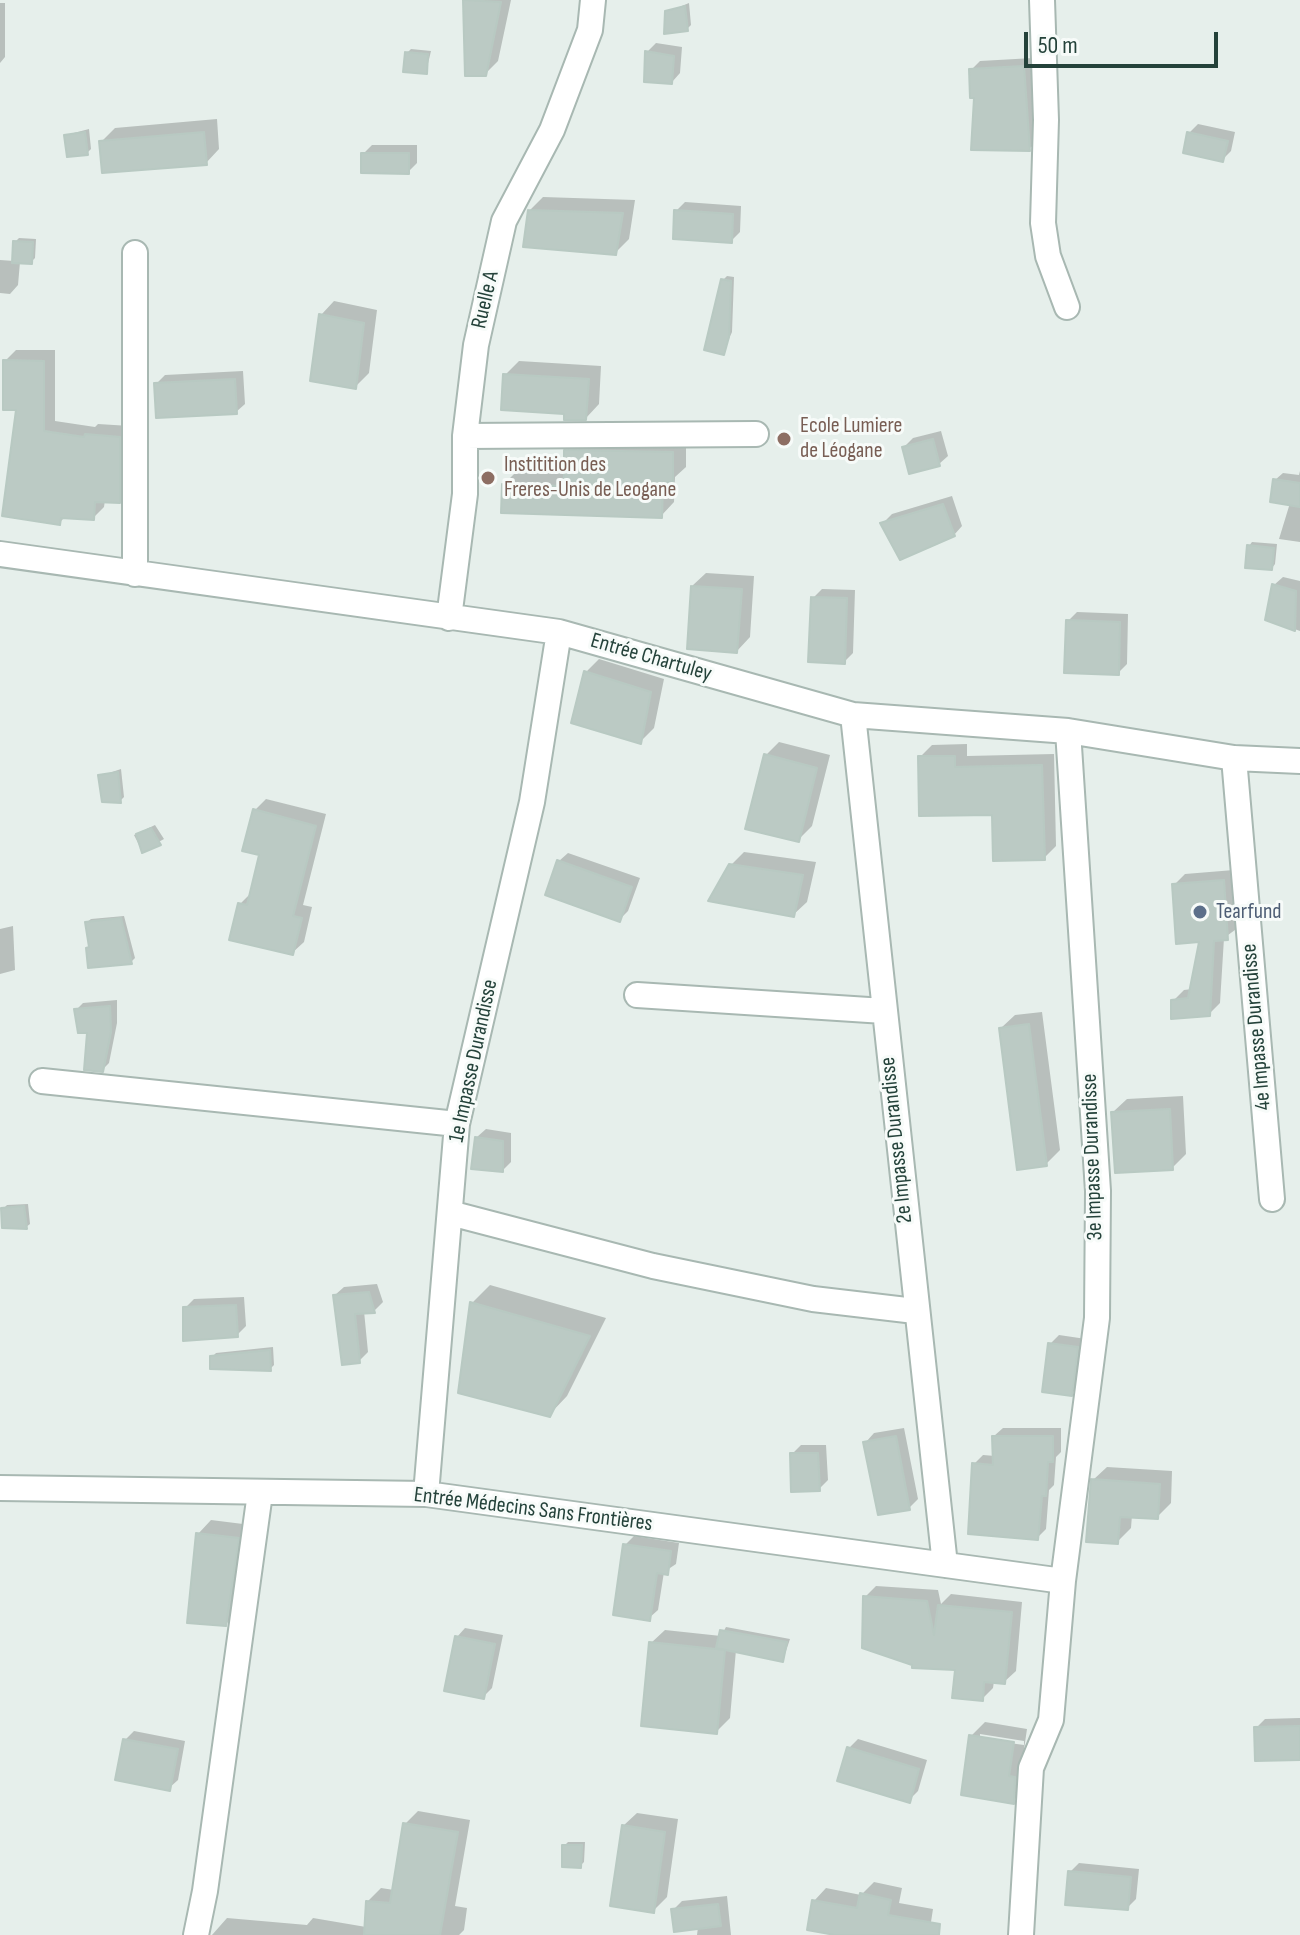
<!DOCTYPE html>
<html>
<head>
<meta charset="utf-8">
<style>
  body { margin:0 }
  #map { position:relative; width:1300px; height:1935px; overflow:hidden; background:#e6efeb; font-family:"Sofia Sans Condensed",sans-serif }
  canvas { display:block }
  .scale { position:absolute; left:1024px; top:32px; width:194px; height:36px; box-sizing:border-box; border:4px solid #24423a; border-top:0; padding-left:10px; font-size:24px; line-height:28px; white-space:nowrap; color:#24423a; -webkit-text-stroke:6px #f7fbf9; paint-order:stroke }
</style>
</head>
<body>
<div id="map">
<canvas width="1300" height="1935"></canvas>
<div class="scale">50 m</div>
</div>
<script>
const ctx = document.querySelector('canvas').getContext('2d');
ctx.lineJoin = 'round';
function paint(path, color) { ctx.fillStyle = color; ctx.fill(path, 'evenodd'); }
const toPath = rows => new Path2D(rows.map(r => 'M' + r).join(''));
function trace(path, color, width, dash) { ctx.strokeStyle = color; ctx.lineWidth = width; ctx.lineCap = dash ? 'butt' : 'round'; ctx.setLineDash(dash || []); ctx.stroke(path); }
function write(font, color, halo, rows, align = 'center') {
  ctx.font = font + ' "Sofia Sans Condensed",sans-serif'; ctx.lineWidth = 6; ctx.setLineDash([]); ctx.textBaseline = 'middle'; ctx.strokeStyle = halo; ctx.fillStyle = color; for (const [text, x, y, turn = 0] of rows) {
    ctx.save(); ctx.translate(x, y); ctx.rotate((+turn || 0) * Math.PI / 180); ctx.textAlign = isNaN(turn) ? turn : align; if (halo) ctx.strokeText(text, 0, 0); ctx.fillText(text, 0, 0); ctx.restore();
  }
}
const shadow = toPath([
  [466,0,511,0,498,61,485,74],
  [0,3,5,3,5,57,0,63],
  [689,3,691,25,687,29,667,12],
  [656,43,682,47,680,73,672,82,647,52],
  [411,49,431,51,426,72,407,53],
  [1033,58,1038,141,1029,149,976,95,971,70,980,61],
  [217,119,219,149,206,163,102,141,115,128],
  [1198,124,1235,132,1231,151,1222,160,1189,133],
  [89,129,91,149,87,153,66,135],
  [372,145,417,145,417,163,408,172,363,154],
  [543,197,635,200,629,239,615,253,529,211],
  [685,202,741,206,740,232,731,241,676,211],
  [19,238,36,239,35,258,31,262,20,262,18,285,10,294,0,293,0,260,14,261,15,242],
  [727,276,734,277,732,332,723,353,723,280],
  [334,301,377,310,369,373,355,387,321,315],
  [16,350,55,350,55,421,95,427,98,424,130,426,130,490,119,501,105,500,104,507,93,518,66,516,59,523,5,361],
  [519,361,601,366,599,404,586,418,566,412,505,375],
  [243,371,245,404,236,412,156,384,165,375],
  [941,431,948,456,939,464,904,447,913,438],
  [579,438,686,439,686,467,675,477,674,502,661,516,503,485,517,471,566,473,566,451],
  [1300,471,1300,542,1279,539,1290,503,1275,480,1283,473,1299,475],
  [952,496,962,526,954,535,883,523,892,514],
  [1252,542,1277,544,1275,564,1272,568,1249,546],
  [706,573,754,576,750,637,737,651,692,586],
  [1283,577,1300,581,1300,631,1267,619,1274,585],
  [822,589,855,590,853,653,844,662,813,598],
  [1077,612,1128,614,1127,664,1118,673,1068,621],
  [599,659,664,679,654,728,640,742,586,672],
  [779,742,830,755,812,826,798,840,766,755],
  [967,744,967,756,1054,754,1056,846,1044,858,994,813,920,757,932,745],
  [121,769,124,797,120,801,100,776],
  [266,799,326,814,303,905,312,907,304,942,292,953,240,904,252,892,261,854,255,810],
  [155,825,164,839,142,851,134,835],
  [744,852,816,862,807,902,793,915,730,866],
  [568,853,640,878,628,911,619,920,559,861],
  [1234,870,1239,927,1224,938,1220,1003,1209,1014,1173,1001,1184,990,1192,989,1201,940,1174,885,1185,874],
  [124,916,135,958,131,962,87,922,91,919],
  [13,926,15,970,0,974,0,929],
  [117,1000,117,1023,109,1063,102,1070,89,1031,76,1010,83,1003],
  [1042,1012,1060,1150,1046,1164,1001,1028,1015,1015],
  [1183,1096,1186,1154,1172,1168,1113,1112,1127,1099],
  [486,1129,511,1133,511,1162,503,1170,477,1137],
  [28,1204,30,1224,26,1227,3,1209,7,1205],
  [377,1284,383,1302,374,1311,364,1311,368,1352,359,1361,335,1295,344,1287],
  [490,1285,606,1318,567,1396,549,1415,472,1303],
  [244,1297,246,1326,237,1335,185,1308,194,1299],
  [1059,1335,1086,1339,1080,1385,1071,1394,1050,1344],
  [273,1347,274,1365,270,1369,212,1357,216,1353],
  [904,1428,918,1499,909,1508,866,1442,874,1433],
  [1003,1428,1061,1428,1061,1452,1056,1457,1054,1485,1049,1490,1046,1529,1037,1538,974,1464,983,1455,995,1456,994,1436],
  [801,1445,826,1445,828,1480,819,1489,792,1454],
  [1107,1467,1172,1471,1171,1503,1157,1517,1132,1515,1131,1528,1117,1542,1093,1480],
  [211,1520,251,1525,239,1611,226,1624,198,1534],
  [634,1536,679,1543,676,1564,664,1572,658,1610,649,1618,625,1545],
  [876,1586,938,1590,941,1604,951,1594,1022,1602,1016,1671,1004,1682,994,1681,993,1688,982,1699,957,1668,914,1663,865,1597],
  [726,1627,790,1639,783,1660,736,1650,730,1718,716,1732,651,1643,665,1630,721,1636],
  [465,1628,503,1635,492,1688,483,1697,457,1637],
  [1300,1718,1300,1758,1256,1728,1265,1719],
  [985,1722,1027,1729,1022,1763,1027,1788,1013,1801,971,1736],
  [980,1734,1024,1741,1024,1745,980,1739],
  [134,1731,185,1741,178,1780,169,1788,125,1740],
  [858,1739,927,1760,918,1791,909,1800,849,1748],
  [418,1811,470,1820,455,1906,467,1908,464,1930,459,1935,212,1935,227,1918,307,1925,313,1918,366,1927,368,1901,381,1888,394,1890,405,1824],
  [637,1813,678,1819,667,1897,653,1911,623,1826],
  [568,1842,585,1842,584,1862,580,1866,564,1846],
  [1079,1863,1139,1869,1136,1899,1127,1908,1070,1872],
  [874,1882,902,1888,899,1903,933,1909,929,1935,845,1935,814,1901,826,1888,861,1895],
  [727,1896,731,1935,697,1935,698,1927,673,1910,682,1901]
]);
const building = toPath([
  [463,0,501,2,486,76,465,76,463,0],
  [685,6,688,31,664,34,665,11,685,6],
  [645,51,674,56,672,84,644,82,645,51],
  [405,52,428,54,427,74,403,72,405,52],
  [1024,66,1030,151,971,150,974,98,970,98,969,69,1024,66],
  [85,132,88,155,67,157,64,135,85,132],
  [204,132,207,165,102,173,99,141,204,132],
  [1187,132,1228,141,1223,162,1183,153,1187,132],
  [361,153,409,153,409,174,361,173,361,153],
  [528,210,623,213,616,255,523,247,528,210],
  [674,210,733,214,732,243,673,239,674,210],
  [13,241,33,242,32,264,12,263,13,241],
  [721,279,731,281,729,337,724,355,704,350,721,279],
  [319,314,364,323,356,389,310,381,319,314],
  [3,360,44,361,44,431,84,437,85,434,120,437,120,503,95,502,94,520,61,518,60,525,2,516,16,410,3,410,3,360],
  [503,374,589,379,586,420,564,420,564,414,501,410,503,374],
  [235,379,237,414,156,418,154,383,235,379],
  [933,439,940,466,909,474,902,447,933,439],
  [564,450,673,452,673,482,663,482,662,518,501,513,502,484,564,486,564,450],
  [1273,479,1300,483,1300,507,1270,502,1273,479],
  [943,504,955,536,900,560,880,523,943,504],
  [1247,545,1274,548,1272,570,1245,568,1247,545],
  [1272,584,1296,591,1295,631,1265,620,1272,584],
  [691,586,742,589,737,653,687,649,691,586],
  [811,597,847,598,845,664,808,662,811,597],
  [1066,620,1120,622,1119,675,1064,673,1066,620],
  [584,671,651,692,641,744,571,723,584,671],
  [764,754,817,768,799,842,745,829,764,754],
  [918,756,955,756,955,767,1042,765,1045,860,993,861,992,815,919,816,918,756],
  [118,772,121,803,102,802,98,775,118,772],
  [253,809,316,826,293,916,302,918,293,955,229,940,238,903,247,905,259,855,242,851,253,809],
  [151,828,161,845,142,853,136,834,151,828],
  [557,860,632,887,620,922,545,895,557,860],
  [729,864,803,875,794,917,708,901,729,864],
  [1224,880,1228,940,1214,941,1210,1016,1171,1019,1171,1000,1188,998,1199,942,1176,944,1172,884,1224,880],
  [121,918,132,964,88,968,86,948,89,947,85,922,121,918],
  [110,1006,111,1032,103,1072,84,1070,87,1033,78,1033,74,1009,110,1006],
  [1029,1024,1047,1166,1017,1170,999,1028,1029,1024],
  [1170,1109,1173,1170,1115,1173,1111,1112,1170,1109],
  [475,1137,503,1141,503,1172,471,1169,475,1137],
  [24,1206,27,1229,2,1228,1,1208,24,1206],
  [369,1292,375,1313,355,1314,360,1363,342,1365,333,1295,369,1292],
  [470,1302,590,1336,550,1417,458,1393,470,1302],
  [236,1305,238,1337,183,1341,183,1307,236,1305],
  [1048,1343,1078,1347,1072,1396,1042,1392,1048,1343],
  [270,1350,271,1371,210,1369,210,1356,270,1350],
  [896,1436,910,1510,878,1515,863,1442,896,1436],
  [992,1436,1053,1436,1053,1462,1048,1462,1046,1496,1042,1496,1038,1540,968,1534,972,1463,993,1465,992,1436],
  [790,1453,818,1453,820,1491,791,1492,790,1453],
  [1091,1479,1160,1484,1158,1519,1120,1517,1118,1544,1086,1542,1091,1479],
  [196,1533,239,1538,226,1626,187,1623,196,1533],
  [623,1544,671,1551,668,1575,657,1573,650,1621,613,1615,623,1544],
  [863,1596,927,1601,934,1635,938,1605,1012,1612,1005,1684,984,1682,983,1701,952,1698,955,1670,912,1668,912,1665,862,1648,863,1596],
  [720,1630,787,1642,783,1662,716,1648,720,1630],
  [455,1636,495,1644,484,1699,444,1691,455,1636],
  [649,1642,725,1650,717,1734,641,1726,649,1642],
  [1300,1726,1300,1760,1255,1761,1254,1727,1300,1726],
  [969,1735,1014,1742,1009,1776,1015,1777,1014,1804,961,1795,969,1735],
  [123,1739,178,1749,170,1791,115,1780,123,1739],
  [847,1747,919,1769,910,1803,837,1781,847,1747],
  [403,1823,458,1832,440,1935,364,1935,366,1901,390,1903,403,1823],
  [622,1825,665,1832,654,1913,610,1906,622,1825],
  [562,1845,582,1845,581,1868,562,1867,562,1845],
  [1068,1871,1131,1877,1128,1910,1065,1905,1068,1871],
  [860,1893,891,1900,888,1915,940,1924,939,1935,835,1935,807,1930,812,1900,857,1908,860,1893],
  [718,1904,721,1926,674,1932,671,1909,718,1904]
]);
const minor = toPath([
  [1042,0,1046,120,1043,223,1048,256,1067,307],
  [135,253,135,574],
  [465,436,756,434],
  [0,554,559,632,853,715,1068,731,1234,758,1300,761],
  [449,618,465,494,465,436,476,345,504,221,552,130,590,30,593,0],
  [853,715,945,1565],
  [1234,758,1272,1199],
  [637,995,884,1011],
  [42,1081,457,1124],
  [450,1213,653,1266,813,1299,915,1311],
  [0,1488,426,1494,1063,1581],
  [426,1494,457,1124,532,802,559,632],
  [196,1935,205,1891,260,1493],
  [1021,1935,1031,1768,1051,1720,1063,1581,1097,1318,1098,1191,1068,731]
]);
const markers = [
  [784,439,8,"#8d6e63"],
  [488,478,8,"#8d6e63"],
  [1200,912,8,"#5c6f8a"]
];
const streetNames = [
  ["Ruelle A",486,300,-77],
  ["Entrée Chartuley",651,658,16],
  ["4e Impasse Durandisse",1257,1027,-95],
  ["1e Impasse Durandisse",474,1061,-78],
  ["2e Impasse Durandisse",897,1140,-96],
  ["3e Impasse Durandisse",1093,1157,-92],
  ["Entrée Médecins Sans Frontières",533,1510,7]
];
const educationNames = [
  ["Ecole Lumiere",800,426],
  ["de Léogane",800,451],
  ["Institition des",504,465],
  ["Freres-Unis de Leogane",504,490]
];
const serviceNames = [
  ["Tearfund",1216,912]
];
paint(shadow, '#0003');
paint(building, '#bbcac4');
trace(building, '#b8c9c2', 2);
trace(minor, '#a8b8b2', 28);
trace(minor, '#fff', 24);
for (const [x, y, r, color] of markers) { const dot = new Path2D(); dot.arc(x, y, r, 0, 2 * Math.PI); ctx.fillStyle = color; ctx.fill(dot); trace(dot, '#f7fbf9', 3); }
write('22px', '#24423a', '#f7fbf9', streetNames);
write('22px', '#785e54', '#f7fbf9', educationNames, 'left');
write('22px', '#4e5e75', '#f7fbf9', serviceNames, 'left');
</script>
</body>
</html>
